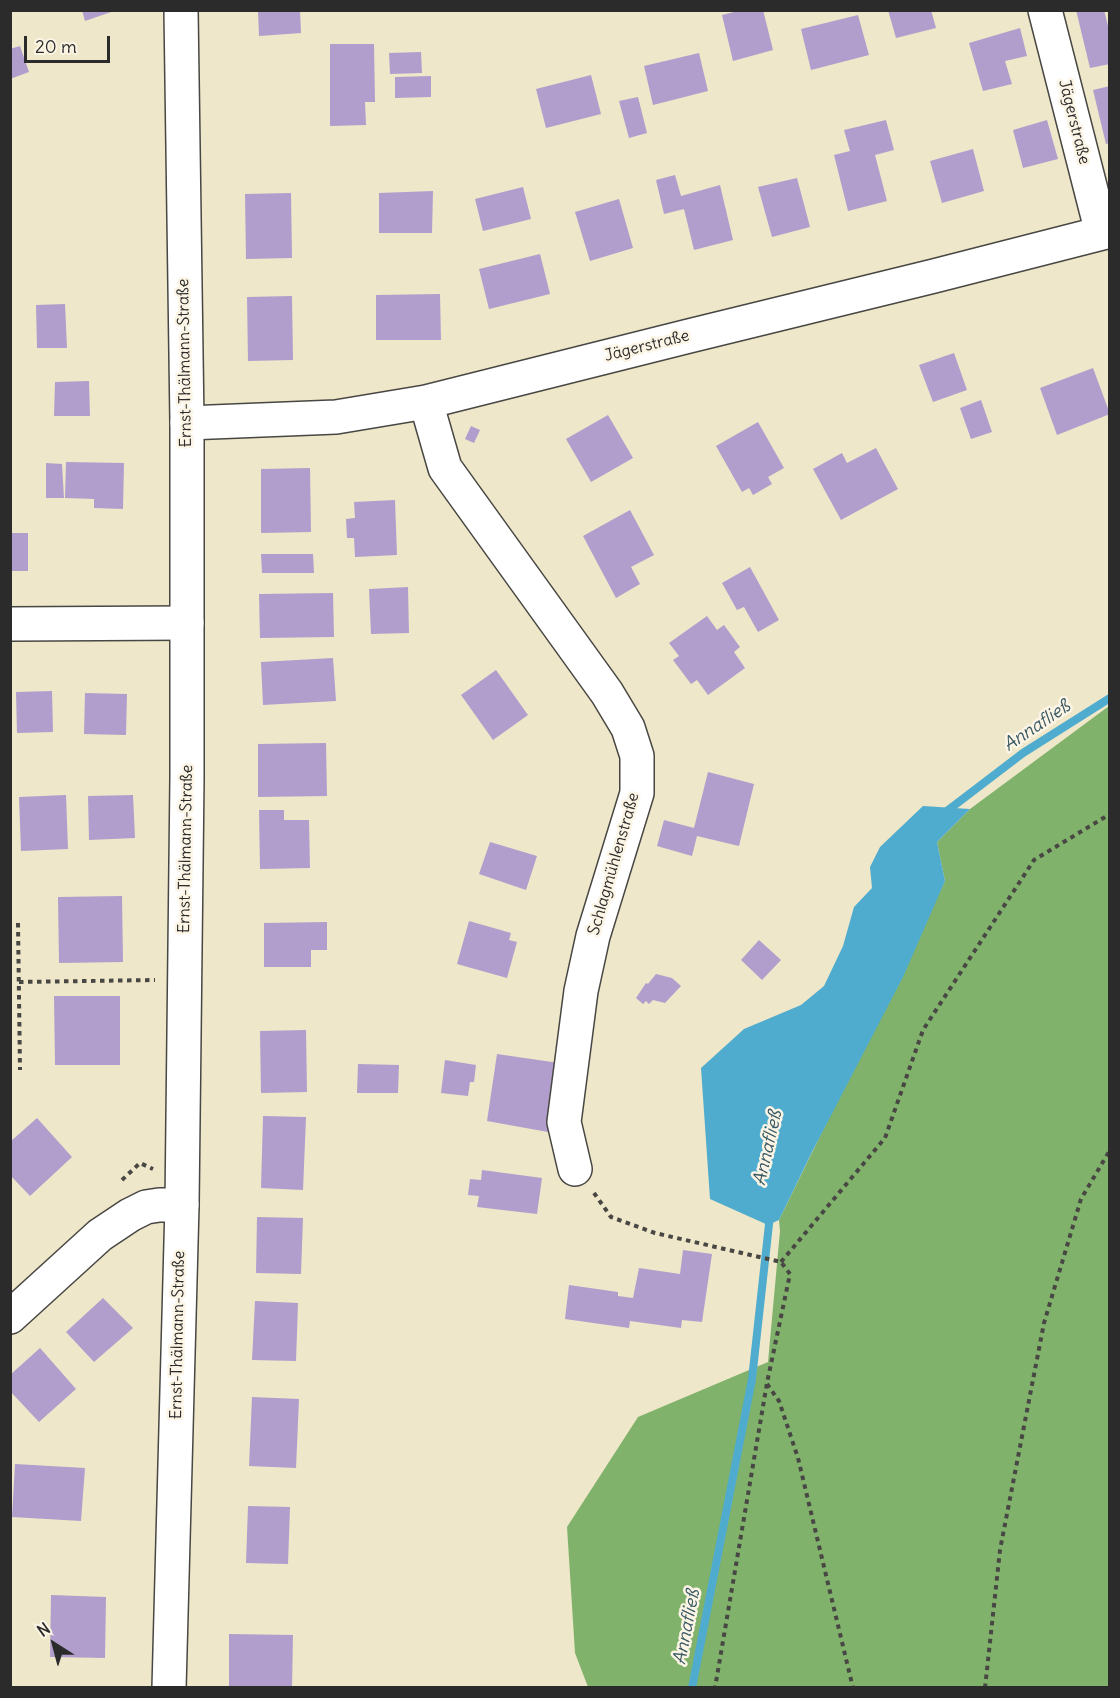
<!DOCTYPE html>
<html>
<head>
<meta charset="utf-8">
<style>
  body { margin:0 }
  #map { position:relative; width:1120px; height:1698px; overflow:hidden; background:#eee7c9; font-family:Delius,sans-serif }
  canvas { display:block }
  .frame { position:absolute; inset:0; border:12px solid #2b2b2b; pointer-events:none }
  .north { position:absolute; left:24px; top:1614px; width:60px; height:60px; -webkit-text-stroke:4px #fcf5e5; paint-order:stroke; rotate:324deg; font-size:16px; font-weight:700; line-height:24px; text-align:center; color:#2b2b2b }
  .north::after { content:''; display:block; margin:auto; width:21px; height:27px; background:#2b2b2b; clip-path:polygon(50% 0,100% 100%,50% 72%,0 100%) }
  .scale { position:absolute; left:24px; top:36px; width:86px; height:27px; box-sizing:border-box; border:3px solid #2b2b2b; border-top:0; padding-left:8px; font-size:18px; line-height:21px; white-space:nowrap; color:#2b2b2b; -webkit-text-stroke:4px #fcf5e5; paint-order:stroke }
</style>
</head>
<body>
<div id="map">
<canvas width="1120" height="1698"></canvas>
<div class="frame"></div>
<div class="north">N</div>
<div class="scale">20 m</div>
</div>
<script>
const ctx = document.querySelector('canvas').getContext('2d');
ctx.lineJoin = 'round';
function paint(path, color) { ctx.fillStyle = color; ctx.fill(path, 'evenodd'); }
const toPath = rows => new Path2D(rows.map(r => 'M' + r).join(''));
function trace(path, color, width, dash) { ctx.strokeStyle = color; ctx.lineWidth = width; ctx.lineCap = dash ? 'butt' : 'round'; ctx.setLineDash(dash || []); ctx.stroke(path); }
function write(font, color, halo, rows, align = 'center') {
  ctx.font = font + ' Delius,sans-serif'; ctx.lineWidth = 5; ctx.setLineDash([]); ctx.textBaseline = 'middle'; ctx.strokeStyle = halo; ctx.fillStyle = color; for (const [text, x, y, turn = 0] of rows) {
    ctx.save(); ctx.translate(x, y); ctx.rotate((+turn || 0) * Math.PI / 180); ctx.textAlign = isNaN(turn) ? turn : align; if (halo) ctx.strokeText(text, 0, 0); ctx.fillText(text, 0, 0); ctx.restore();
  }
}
const forest = toPath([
  [1109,706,1109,1687,588,1687,575,1653,567,1527,638,1417,768,1362,780,1231,779,1220,945,881,937,842,970,809]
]);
const water = toPath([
  [923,806,970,809,937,842,945,881,903,977,812,1152,779,1220,768,1225,710,1199,701,1068,744,1029,801,1005,824,986,843,946,854,907,872,888,870,867,880,847]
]);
const stream = toPath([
  [943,814,1023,753,1110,698],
  [692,1688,752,1379,770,1215]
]);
const building = toPath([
  [82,10,114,10,114,11,85,21],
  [258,10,300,10,301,33,259,36],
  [742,10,763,10,773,50,733,61,722,15],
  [888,10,931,10,936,28,896,38],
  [1076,10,1104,10,1110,34,1110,64,1090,68],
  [858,15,869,55,811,70,801,29],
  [1020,28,1027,56,1005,61,1012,84,983,91,969,43],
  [330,44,374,44,375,102,365,102,366,125,330,126],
  [20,46,29,72,10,79,10,49],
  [421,52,422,73,390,74,389,53],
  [699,53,708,91,653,105,644,66],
  [591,75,601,114,546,128,536,89],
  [431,76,431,97,395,98,395,77],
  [1110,86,1110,143,1106,144,1093,90],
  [638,97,647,133,629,138,619,101],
  [886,120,894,150,875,155,887,201,848,211,834,155,850,151,844,130],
  [1047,120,1058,159,1023,168,1013,130],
  [973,149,984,191,942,203,930,161],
  [675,175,681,196,720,185,733,240,694,250,684,209,664,214,656,180],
  [797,178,810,227,772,237,758,187],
  [523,187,531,219,483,231,475,199],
  [433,191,432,233,379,233,379,193],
  [291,193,292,258,246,259,245,194],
  [619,199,633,248,590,261,575,212],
  [540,254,550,294,489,309,479,269],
  [440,294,441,340,376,340,376,295],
  [292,296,293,360,248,361,247,297],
  [65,304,67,348,37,348,36,305],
  [954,353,967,390,933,402,919,365],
  [1093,368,1110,414,1057,435,1040,388],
  [89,381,90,416,54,416,55,382],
  [981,400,992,432,971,439,960,408],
  [608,415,633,458,591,482,566,439],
  [758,422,784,468,768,477,772,484,753,495,749,488,742,492,716,446],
  [471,426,480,430,474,443,465,439],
  [876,448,898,489,841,520,813,469,842,453,847,463],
  [66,462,124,463,123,509,94,508,94,499,65,498],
  [46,463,62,464,64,498,46,498],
  [310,468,311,532,261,533,261,469],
  [395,500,397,555,355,557,354,538,347,538,346,519,355,518,354,502],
  [630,510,654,555,631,567,640,584,616,598,583,536],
  [10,533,28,533,28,571,10,571],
  [261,554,313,554,314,573,262,573],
  [750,567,779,620,758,632,744,607,737,610,722,583],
  [408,587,409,633,371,634,369,589],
  [333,593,334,637,260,638,259,594],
  [707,616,717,630,724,625,740,647,734,652,745,668,708,695,697,680,691,684,673,660,679,656,669,643],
  [333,658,336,701,263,705,261,662],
  [496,670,528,715,493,740,461,695],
  [52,691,53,732,17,733,16,692],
  [85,693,127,694,126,735,84,734],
  [326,743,327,796,258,797,258,744],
  [708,772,754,784,739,846,697,836,692,856,657,846,664,820,694,828],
  [66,795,68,849,21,851,19,797],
  [133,795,135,838,89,840,88,796],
  [259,810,284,810,284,820,309,820,310,868,260,869],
  [490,842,537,856,526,890,479,874],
  [122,896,123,962,59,963,58,897],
  [469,921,511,933,509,940,517,942,507,978,457,964],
  [327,922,327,950,311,950,311,967,264,967,264,923],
  [759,940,781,960,762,980,741,960],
  [656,974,672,978,681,986,665,1003,653,1000,649,1004,646,1001,643,1004,636,998,646,983,648,984],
  [54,996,120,996,120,1065,55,1065],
  [306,1030,307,1092,261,1093,260,1031],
  [497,1054,559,1063,548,1132,487,1121],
  [445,1060,476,1065,474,1082,470,1082,468,1096,441,1093],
  [358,1064,399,1065,398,1093,357,1093],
  [263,1116,306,1117,303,1190,261,1188],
  [37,1118,72,1157,30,1196,10,1175,10,1142],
  [482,1170,542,1178,537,1214,477,1207,479,1196,468,1195,470,1179,481,1180],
  [257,1217,303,1218,301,1274,256,1273],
  [683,1250,712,1254,702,1322,682,1320,681,1328,630,1321,629,1328,565,1319,569,1285,618,1292,618,1296,633,1298,639,1268,680,1274],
  [103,1298,133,1328,94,1362,66,1332],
  [255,1301,298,1303,296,1361,252,1360],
  [40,1348,76,1389,39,1422,10,1391,10,1375],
  [252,1397,299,1399,296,1468,249,1466],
  [15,1464,85,1468,81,1521,12,1517],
  [248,1506,290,1507,288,1564,246,1563],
  [51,1595,106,1597,105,1658,50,1657],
  [229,1634,293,1635,292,1688,229,1688]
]);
const path = toPath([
  [18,923,20,1070],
  [19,982,155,980],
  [122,1180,140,1163,153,1169],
  [594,1193,611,1217,655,1233,781,1262,790,1274,767,1383,715,1688],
  [781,1262,885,1138,923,1030,1034,860,1110,814],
  [767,1384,779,1401,798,1458,853,1688],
  [985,1688,1000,1550,1044,1323,1081,1199,1110,1150]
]);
const street = toPath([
  [1045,10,1102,233],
  [426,402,445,468,607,693,628,728,637,756,637,793,593,936,581,991,564,1122,575,1169],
  [187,423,336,417,426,402,689,336,934,276,1110,231],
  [10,624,187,623],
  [10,1317,100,1235,130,1215,146,1207,159,1205,182,1205]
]);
const secondary = toPath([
  [169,1688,182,1205,187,778,187,423,181,10]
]);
const streetNames = [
  ["Jägerstraße",1074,122,76],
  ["Jägerstraße",647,346,-14],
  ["Ernst-Thälmann-Straße",185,363,-91],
  ["Ernst-Thälmann-Straße",186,849,-89],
  ["Schlagmühlenstraße",614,864,-74],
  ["Ernst-Thälmann-Straße",178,1335,-89]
];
const waterNames = [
  ["Annafließ",1037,726,-34],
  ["Annafließ",768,1148,-77],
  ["Annafließ",687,1627,-79]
];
paint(forest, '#80b26c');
paint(water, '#4facce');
trace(stream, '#4facce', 8);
paint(building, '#b19ecd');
trace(street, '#484743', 36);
trace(secondary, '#484743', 36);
trace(path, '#484743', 4, [4.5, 4.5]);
trace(street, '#fff', 33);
trace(secondary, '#fff', 33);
write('16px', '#2b2b2b', '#fcf5e5', streetNames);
write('italic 18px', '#385864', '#fcf5e5', waterNames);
</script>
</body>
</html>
